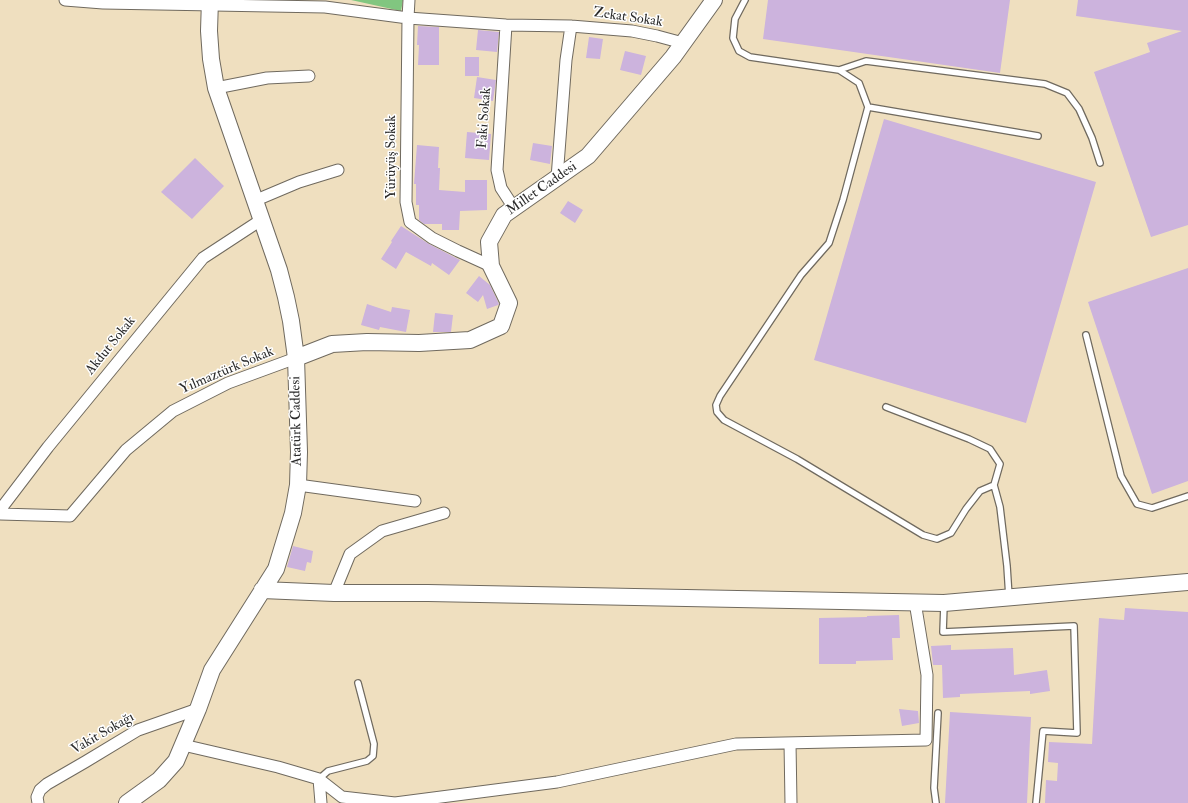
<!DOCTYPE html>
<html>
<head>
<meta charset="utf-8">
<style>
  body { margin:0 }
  canvas { display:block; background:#efdfbf }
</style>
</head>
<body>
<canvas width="1188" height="803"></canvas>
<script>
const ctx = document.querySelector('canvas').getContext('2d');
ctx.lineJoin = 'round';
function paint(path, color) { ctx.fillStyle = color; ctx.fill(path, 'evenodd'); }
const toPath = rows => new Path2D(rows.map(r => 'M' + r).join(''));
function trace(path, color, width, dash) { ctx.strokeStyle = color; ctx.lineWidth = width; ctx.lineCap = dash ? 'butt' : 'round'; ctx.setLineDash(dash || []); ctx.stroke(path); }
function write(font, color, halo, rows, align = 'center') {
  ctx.font = font + ' "IM FELL Double Pica",serif'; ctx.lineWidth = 3; ctx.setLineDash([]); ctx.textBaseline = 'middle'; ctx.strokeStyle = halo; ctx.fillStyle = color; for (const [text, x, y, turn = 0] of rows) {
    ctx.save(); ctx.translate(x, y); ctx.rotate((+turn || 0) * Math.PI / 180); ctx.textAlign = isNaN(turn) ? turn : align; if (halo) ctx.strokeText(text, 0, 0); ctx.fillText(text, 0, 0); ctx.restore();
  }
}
const green = toPath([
  [351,0,403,0,401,11]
]);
const building = toPath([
  [768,0,1010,0,1000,73,763,39],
  [1078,0,1188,0,1188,225,1151,237,1094,72,1150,52,1147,43,1182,31,1076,16],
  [418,26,439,27,439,65,418,65,419,45,417,45],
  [478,30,499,32,497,52,476,50],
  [589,37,603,39,600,59,586,58],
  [625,51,646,56,641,75,620,70],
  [465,57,479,57,479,76,465,76],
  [477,77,496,80,493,101,474,98],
  [884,119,1096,182,1026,423,814,360],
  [467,132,491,134,489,160,465,158],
  [533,143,552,146,550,164,530,160],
  [417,145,439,147,438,168,440,168,439,190,465,192,465,180,487,180,487,210,460,211,459,230,442,230,442,224,424,224,419,220,419,205,416,205,416,184,414,184],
  [195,158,224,186,192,219,161,192],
  [568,201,583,210,575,223,560,213],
  [401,226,429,244,460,260,449,275,432,263,431,266,406,252,396,269,381,259,392,242,391,241],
  [1188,268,1188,481,1152,494,1088,302],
  [479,276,490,285,499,304,498,305,487,309,483,295,478,302,466,293],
  [367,304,391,312,392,307,410,310,406,332,380,327,379,330,361,325],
  [435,313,453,315,451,332,433,332],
  [293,546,313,551,311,563,307,562,305,571,287,567],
  [1125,608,1188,612,1188,803,1045,803,1046,780,1057,781,1058,763,1048,762,1049,742,1092,744,1099,618,1124,620],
  [899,615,900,638,892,638,893,660,856,661,856,664,819,664,819,618,867,617,867,616],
  [951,645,951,650,1013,648,1014,675,1047,670,1050,691,1030,694,1030,691,960,694,960,697,943,698,942,665,933,665,931,646],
  [899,709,918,711,919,723,902,726],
  [950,712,1031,717,1027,803,945,803]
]);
const lane = toPath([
  [745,0,735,19,733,38,739,51,750,57,839,70,859,83,868,107,843,200,829,243,801,275,720,396,716,405,717,412,724,420,797,459,923,535,937,539,951,533,966,509,980,491,994,485],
  [839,70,866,61,1045,84,1067,93,1079,109,1092,138,1100,163],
  [868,107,1038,136],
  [1086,335,1121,476,1137,504,1152,508,1188,496],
  [886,407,969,439,990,449,1000,464,994,485,1000,507,1007,566,1009,597],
  [944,605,943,632,1074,626,1077,733,1043,731,1036,803],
  [319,779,328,771,367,761,373,756,374,744,358,683],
  [936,803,934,788,938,713]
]);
const street = toPath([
  [65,0,103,3,325,7,408,18,506,25,571,26,632,31,657,36,683,43],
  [409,0,408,18,406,202,410,222,432,238,458,251,491,266],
  [506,25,497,170,501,188,514,208],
  [216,88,267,78,309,76],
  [557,178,566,60,571,26],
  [254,201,299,182,338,170],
  [298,485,415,501],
  [0,510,48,447,203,258,261,220],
  [0,514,70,516,126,450,173,411,228,383,296,358],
  [334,593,350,554,382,531,444,513],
  [790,743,791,803],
  [183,745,278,767,319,779,321,803],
  [319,779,342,797,395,803,557,782,736,744,926,740,927,675,915,602],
  [38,803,37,797,40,790,47,784,85,762,138,730,198,709]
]);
const secondary = toPath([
  [296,358,332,344,367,342,419,343,470,340,501,326,509,303,491,266,489,242,504,215,588,156,673,57,714,0],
  [262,590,334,593,428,593,944,603,1188,582],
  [127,803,159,780,176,761,198,709,212,670,276,569,293,513,298,485,299,452,296,358,291,321,286,297,279,270,216,88,211,59,209,31,210,0]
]);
const streetNames = [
  ["Zekat Sokak",628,18,8],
  ["Faki Sokak",485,118,-86],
  ["Yürüyüş Sokak",392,157,-90],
  ["Millet Caddesi",542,189,-35],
  ["Akdut Sokak",111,346,-51],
  ["Yılmaztürk Sokak",227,371,-23],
  ["Atatürk Caddesi",297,421,-91],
  ["Vakit Sokağı",103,734,-30]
];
paint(green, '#81c680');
paint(building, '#ccb3dd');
trace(lane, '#706a5f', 8);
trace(street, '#706a5f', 13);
trace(secondary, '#706a5f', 18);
trace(lane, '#fff', 5.5);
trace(street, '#fff', 11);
trace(secondary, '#fff', 16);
write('14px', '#2b2b2b', '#fff', streetNames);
</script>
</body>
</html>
